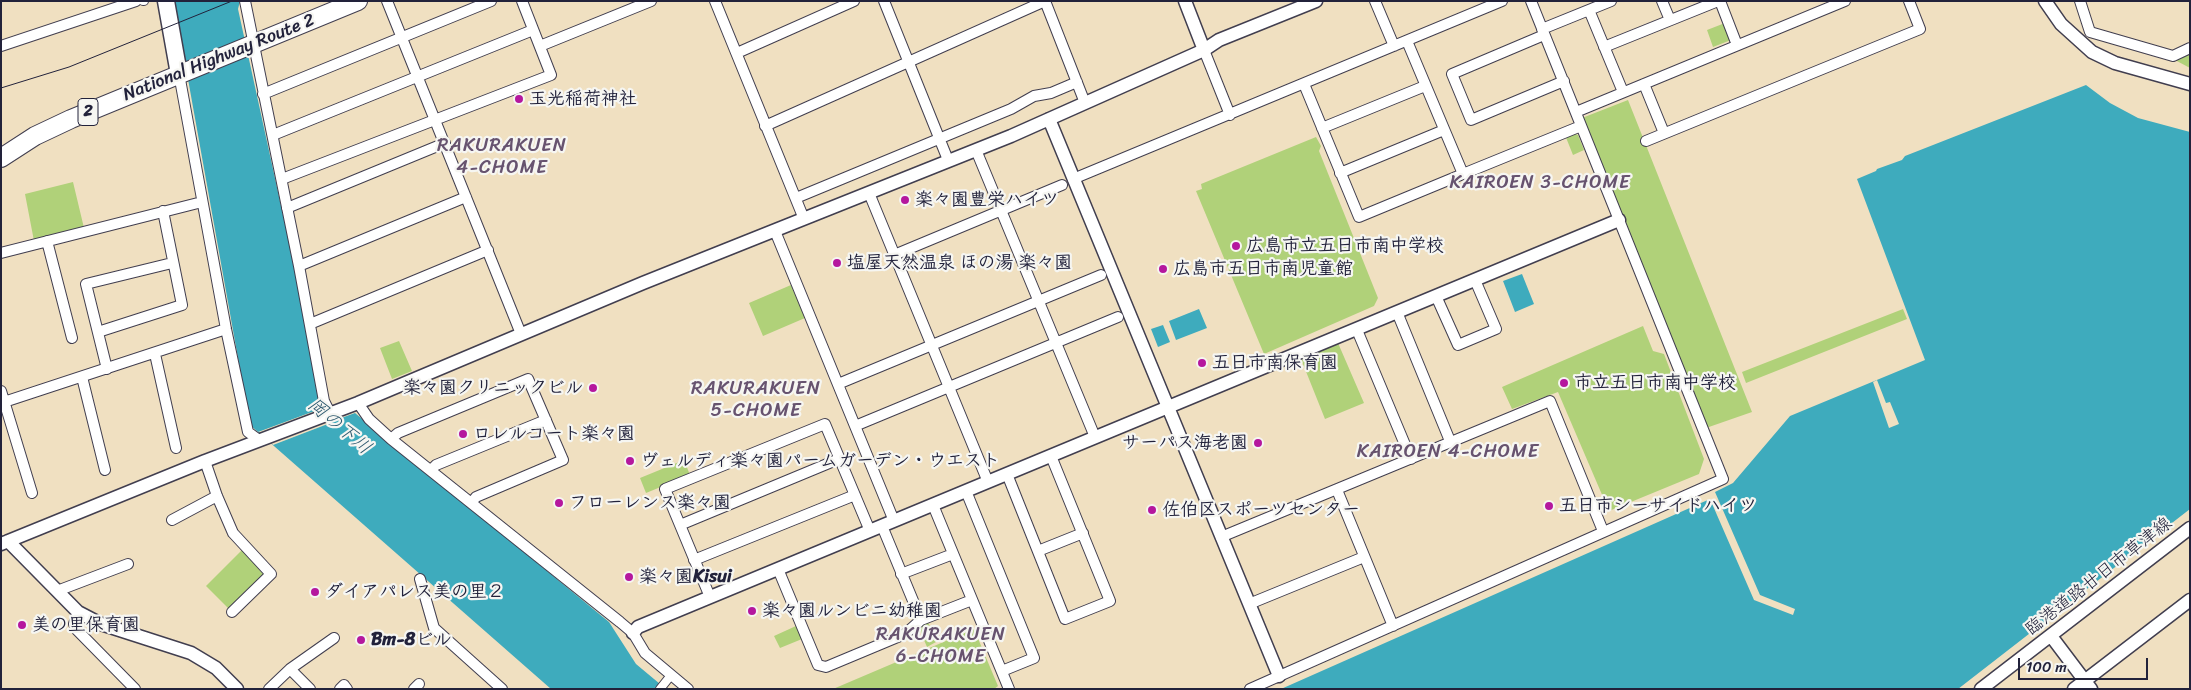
<!DOCTYPE html>
<html>
<head>
<meta charset="utf-8">
<style>
  body { margin:0 }
  #map { position:relative; width:2191px; height:690px; overflow:hidden; background:#f0e0c1; font-family:Sriracha,sans-serif }
  canvas { display:block }
  .frame { position:absolute; inset:0; border:2px solid #22223b; pointer-events:none }
  .scale { position:absolute; left:2018px; top:658px; width:130px; height:22px; box-sizing:border-box; border:2px solid #22223b; border-top:0; padding-left:6px; font-size:15px; line-height:18px; white-space:nowrap; color:#22223b; -webkit-text-stroke:4px #f6f6f2; paint-order:stroke }
</style>
</head>
<body>
<div id="map">
<canvas width="2191" height="690"></canvas>
<div class="frame"></div>
<div class="scale">100 m</div>
</div>
<script>
const ctx = document.querySelector('canvas').getContext('2d');
ctx.lineJoin = 'round';
function paint(path, color) { ctx.fillStyle = color; ctx.fill(path, 'evenodd'); }
const toPath = rows => new Path2D(rows.map(r => 'M' + r).join(''));
function trace(path, color, width, dash) { ctx.strokeStyle = color; ctx.lineWidth = width; ctx.lineCap = dash ? 'butt' : 'round'; ctx.setLineDash(dash || []); ctx.stroke(path); }
function write(font, color, halo, rows, align = 'center') {
  ctx.font = font + ' Sriracha,"Klee One",sans-serif'; ctx.lineWidth = 4.5; ctx.setLineDash([]); ctx.textBaseline = 'middle'; ctx.strokeStyle = halo; ctx.fillStyle = color; for (const [text, x, y, turn = 0] of rows) {
    ctx.save(); ctx.translate(x, y); ctx.rotate((+turn || 0) * Math.PI / 180); ctx.textAlign = isNaN(turn) ? turn : align; if (halo) ctx.strokeText(text, 0, 0); ctx.fillText(text, 0, 0); ctx.restore();
  }
}
const green = toPath([
  [1725,23,1731,40,1713,47,1707,30],
  [2190,53,2190,68,2175,60],
  [1628,100,1752,412,1706,428,1582,118],
  [1572,133,1578,135,1584,150,1573,155,1565,135],
  [1316,137,1321,146,1319,151,1378,298,1374,306,1264,354,1196,191,1202,189,1201,184],
  [73,182,84,228,34,241,25,194],
  [791,285,805,318,763,336,749,303],
  [1903,309,1907,319,1746,383,1742,372],
  [1643,326,1653,351,1664,354,1704,459,1699,474,1609,511,1558,392,1512,409,1502,387],
  [399,341,412,371,392,379,380,348],
  [1338,343,1364,403,1325,419,1301,359],
  [684,460,690,475,646,493,640,478],
  [242,550,265,573,229,609,206,586],
  [928,622,936,642,927,647,918,626],
  [796,626,802,639,780,648,774,636],
  [974,629,998,686,994,689,833,689]
]);
const water = toPath([
  [174,1,240,1,238,9,318,375,318,408,333,421,355,413,609,622,636,664,666,689,551,689,250,425],
  [2086,85,2110,103,2138,118,2190,132,2190,509,1958,689,1281,689,1710,499,1754,600,1793,615,1795,609,1760,595,1715,492,1733,483,1790,416,1925,360,1857,179,1876,171,1877,169,1902,160,1905,156],
  [1522,274,1534,304,1515,312,1503,281],
  [1199,309,1207,328,1176,340,1169,321],
  [1163,325,1170,342,1158,347,1151,329]
]);
const pier = toPath([
  [1877,380,1886,403,1890,402,1899,424,1889,428,1873,382],
  [320,409,333,422,273,445,263,433,258,432]
]);
const pedestrian = toPath([
  [143,1,144,1],
  [660,689,668,679]
]);
const minor = toPath([
  [245,1,299,266,324,401,330,413],
  [387,1,521,334],
  [715,1,804,219],
  [884,1,948,160],
  [1045,1,1085,103],
  [1375,1,1394,46],
  [1662,1,1670,20],
  [1720,1,1737,45],
  [2080,1,2090,32,2173,56,2190,48],
  [1589,10,1623,92],
  [1542,29,1611,1],
  [1544,35,1452,74,1471,120,1564,81],
  [1,46,136,1],
  [540,46,651,1],
  [1604,47,1718,1],
  [1204,50,1230,115],
  [737,53,854,1],
  [179,74,226,329,248,432,259,440],
  [1304,84,1359,217,1463,174,1407,41],
  [1644,84,1664,133],
  [263,94,491,1],
  [1576,112,1845,1],
  [765,126,1045,1],
  [1322,128,1425,86],
  [273,135,533,30],
  [1646,141,1920,29,1909,1],
  [976,150,1095,437],
  [1340,173,1444,130],
  [1463,174,1581,126],
  [282,179,551,75,522,1],
  [1073,179,1502,1],
  [869,193,988,482],
  [796,198,1011,109,1034,96,1051,93,1077,82],
  [287,208,445,143],
  [775,231,894,521],
  [47,241,72,338],
  [1,253,202,202],
  [894,255,1062,185],
  [299,266,466,197],
  [1436,296,1458,345,1496,329,1475,280],
  [1397,312,1450,441],
  [310,324,488,250],
  [1357,330,1411,459],
  [98,332,182,305,163,211],
  [155,354,176,448],
  [107,369,86,284,172,263],
  [82,377,105,470],
  [838,384,1101,275],
  [1,391,32,493],
  [1,403,226,329],
  [358,403,369,419,391,439,620,622,633,633,645,653,688,689],
  [855,426,1118,317],
  [391,439,398,433,528,379,563,460,476,497,472,502],
  [205,461,217,496,233,533,271,574,232,612],
  [431,470,436,465,546,420],
  [1007,474,1065,619,1110,601,1051,456],
  [1337,490,1393,626],
  [966,491,1034,658,1002,671],
  [933,505,1009,689],
  [172,520,217,496],
  [680,525,839,459],
  [882,526,921,620],
  [1221,537,1550,401,1603,531],
  [1038,551,1083,533],
  [694,560,855,495],
  [778,569,818,665,826,667,905,634,921,620,972,600],
  [901,574,953,554],
  [420,579,434,628,502,689],
  [57,591,128,564],
  [710,597,665,489,825,424,870,531],
  [1249,604,1364,557],
  [78,612,74,624,77,630,135,689],
  [290,669,310,689],
  [269,689,290,669,334,638],
  [340,689,344,685,347,689],
  [414,689,419,684],
  [1250,689,1723,479,1531,1]
]);
const tertiary = toPath([
  [1185,1,1204,50],
  [2045,1,2061,24,2092,52,2115,63,2190,84],
  [1049,119,1279,676],
  [8,541,78,612,101,624,191,653,216,668,237,689],
  [1,544,205,461,358,403,643,283,1011,136,1204,50,1219,40,1316,1],
  [633,633,638,627,1619,220],
  [2051,636,2091,689],
  [1981,689,2190,528],
  [2074,689,2190,600]
]);
const primary = toPath([
  [166,1,179,74]
]);
const trunk = toPath([
  [1,158,35,136,71,119,358,1]
]);
const tram = toPath([
  [1,88,69,67,232,1]
]);
const markers = [
  [519,99,5,"#b5179e"],
  [905,200,5,"#b5179e"],
  [1236,246,5,"#b5179e"],
  [837,263,5,"#b5179e"],
  [1163,269,5,"#b5179e"],
  [1202,363,5,"#b5179e"],
  [1564,383,5,"#b5179e"],
  [593,388,5,"#b5179e"],
  [463,434,5,"#b5179e"],
  [1258,443,5,"#b5179e"],
  [630,461,5,"#b5179e"],
  [559,503,5,"#b5179e"],
  [1549,506,5,"#b5179e"],
  [1152,510,5,"#b5179e"],
  [629,577,5,"#b5179e"],
  [315,592,5,"#b5179e"],
  [752,611,5,"#b5179e"],
  [22,625,5,"#b5179e"],
  [361,640,5,"#b5179e"]
];
const shields = [
  [88,112,20]
];
const shieldNames = [
  ["2",88,112]
];
const streetNames = [
  ["National Highway Route 2",219,58,-22],
  ["臨港道路廿日市草津線",2099,577,-38]
];
const poiNames = [
  ["玉光稲荷神社",529,99],
  ["楽々園豊栄ハイツ",915,200],
  ["広島市立五日市南中学校",1246,246],
  ["塩屋天然温泉 ほの湯 楽々園",847,263],
  ["広島市五日市南児童館",1173,269],
  ["五日市南保育園",1212,363],
  ["市立五日市南中学校",1574,383],
  ["楽々園クリニックビル",583,388,"right"],
  ["ロレルコート楽々園",473,434],
  ["サーパス海老園",1248,443,"right"],
  ["ヴェルディ楽々園パームガーデン・ウエスト",640,461],
  ["フローレンス楽々園",569,503],
  ["五日市シーサイドハイツ",1559,506],
  ["佐伯区スポーツセンター",1162,510],
  ["楽々園Kisui",639,577],
  ["ダイアパレス美の里２",325,592],
  ["楽々園ルンビニ幼稚園",762,611],
  ["美の里保育園",32,625],
  ["Bm-8ビル",371,640]
];
const neighbourhoodNames = [
  ["RAKURAKUEN",502,146],
  ["4-CHOME",502,168],
  ["KAIROEN 3-CHOME",1540,183],
  ["RAKURAKUEN",756,389],
  ["5-CHOME",756,411],
  ["KAIROEN 4-CHOME",1448,452],
  ["RAKURAKUEN",941,635],
  ["6-CHOME",941,657]
];
const waterNames = [
  ["岡の下川",339,427,40]
];
paint(green, '#b0d179');
paint(water, '#3eabbd');
paint(pier, '#f0e0c1');
trace(pedestrian, '#413e4f', 10);
trace(minor, '#413e4f', 12);
trace(tertiary, '#413e4f', 15);
trace(primary, '#413e4f', 19);
trace(trunk, '#413e4f', 20);
trace(pedestrian, '#fff', 8);
trace(minor, '#fff', 10);
trace(tertiary, '#fff', 12);
trace(primary, '#fff', 16);
trace(trunk, '#fff', 18);
trace(tram, '#22223b', 1);
for (const [x, y, r, color] of markers) { const dot = new Path2D(); dot.arc(x, y, r, 0, 2 * Math.PI); ctx.fillStyle = color; ctx.fill(dot); trace(dot, '#f6f6f2', 2); }
for (const [x, y, w] of shields) { const box = new Path2D(); box.roundRect(x - w / 2, y - 13.5, w, 27, 4); ctx.fillStyle = '#f6f6f2'; ctx.fill(box); trace(box, '#22223b', 1); }
write('bold 16px', '#22223b', null, shieldNames);
write('18px', '#22223b', '#f6f6f2', streetNames);
write('bold 18px', '#22223b', '#f6f6f2', poiNames, 'left');
ctx.letterSpacing = '1px';
write('19px', '#67536f', '#f6f6f2', neighbourhoodNames);
ctx.letterSpacing = '0px';
write('italic 19px', '#2d596f', '#f6f6f2', waterNames);
</script>
</body>
</html>
